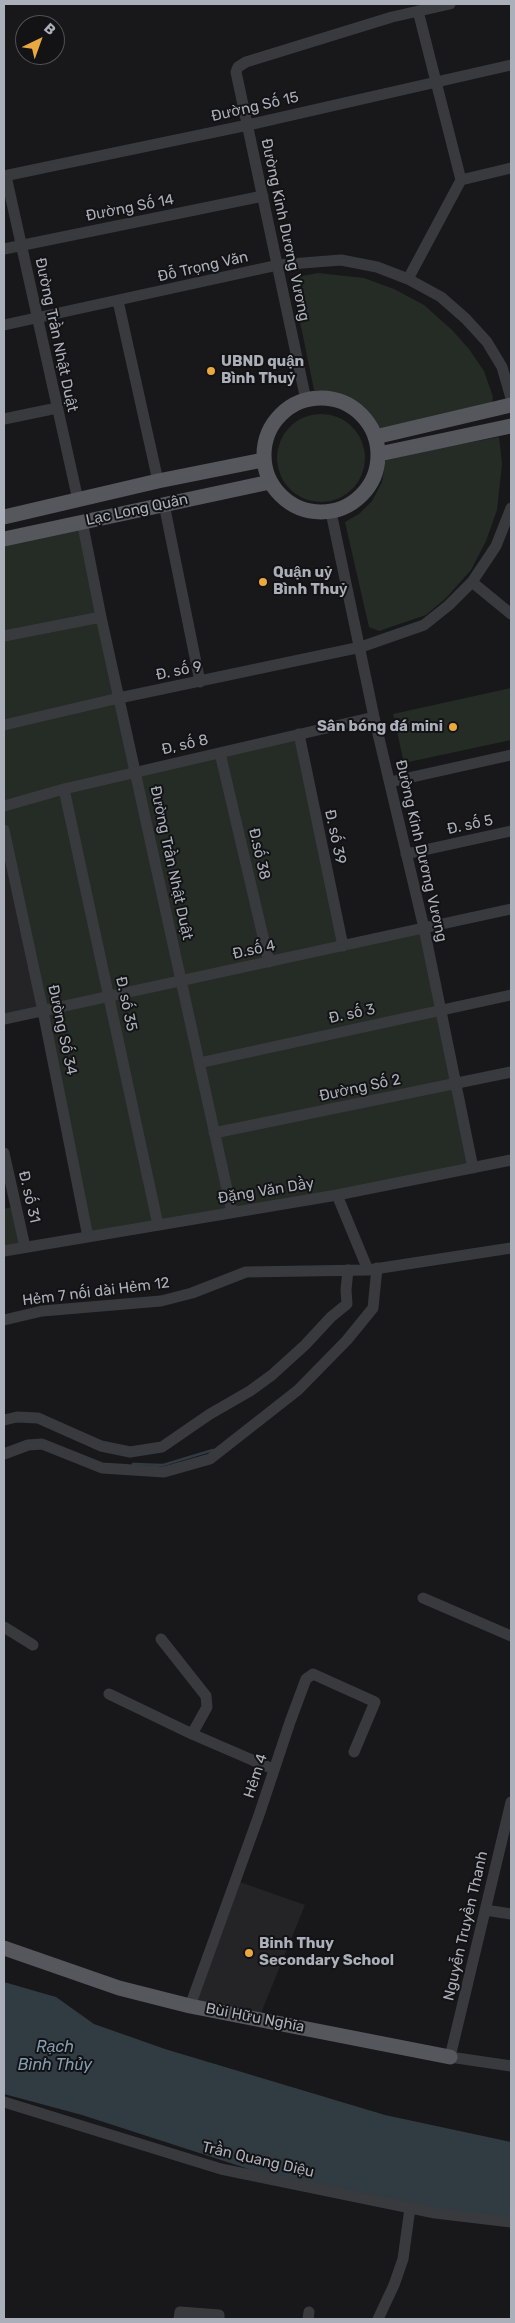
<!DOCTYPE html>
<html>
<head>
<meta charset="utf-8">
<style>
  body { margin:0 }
  #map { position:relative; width:515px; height:2323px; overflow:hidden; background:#18181a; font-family:Rubik,sans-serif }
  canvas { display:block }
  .frame { position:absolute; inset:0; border:5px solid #abafb9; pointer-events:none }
  .north { position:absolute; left:15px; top:15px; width:50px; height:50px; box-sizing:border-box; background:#131315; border:1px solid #505157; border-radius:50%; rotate:42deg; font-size:14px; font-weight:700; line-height:20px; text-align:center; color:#abafb9 }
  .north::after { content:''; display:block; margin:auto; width:18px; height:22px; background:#e9a940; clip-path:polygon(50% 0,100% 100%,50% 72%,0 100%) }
</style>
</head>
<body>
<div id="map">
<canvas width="515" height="2323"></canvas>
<div class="frame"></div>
<div class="north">B</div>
</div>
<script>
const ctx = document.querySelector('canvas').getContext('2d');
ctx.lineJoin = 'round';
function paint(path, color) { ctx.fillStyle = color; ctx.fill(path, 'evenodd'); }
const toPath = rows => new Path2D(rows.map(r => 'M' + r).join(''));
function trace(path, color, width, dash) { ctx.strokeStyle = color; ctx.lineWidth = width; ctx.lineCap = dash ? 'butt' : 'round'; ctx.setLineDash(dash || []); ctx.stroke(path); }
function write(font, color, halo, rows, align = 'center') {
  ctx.font = font + ' Rubik,sans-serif'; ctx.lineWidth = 4; ctx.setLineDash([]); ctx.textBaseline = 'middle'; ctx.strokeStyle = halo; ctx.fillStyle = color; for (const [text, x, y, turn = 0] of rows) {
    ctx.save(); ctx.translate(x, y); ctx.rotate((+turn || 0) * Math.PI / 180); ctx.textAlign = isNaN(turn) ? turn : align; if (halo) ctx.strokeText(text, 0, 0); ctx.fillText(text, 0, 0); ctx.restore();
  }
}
const built = toPath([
  [4,843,41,1009,4,1017],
  [237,1881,305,1905,261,2013,195,2001]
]);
const green = toPath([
  [318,273,364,278,394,289,424,305,452,330,469,349,484,371,493,397,492,404,378,429,369,416,355,403,337,393,314,390,291,278],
  '277 458a44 44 0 1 1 88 0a44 44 0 1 1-88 0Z',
  [499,437,502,464,497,510,486,541,471,570,446,598,426,615,379,631,369,627,345,522,359,514,372,501,382,482,386,458],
  [82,521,135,772,297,738,340,946,424,928,473,1168,88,1237,4,830,4,539],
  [511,688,511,740,404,763,393,714],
  [16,1206,25,1247,4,1251,4,1209]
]);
const water = toPath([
  [4,1982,56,1997,94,2024,165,2049,385,2115,511,2142,511,2220,397,2205,258,2172,82,2115,4,2094]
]);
const stream = toPath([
  [133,1464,163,1465,213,1450]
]);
const minor = toPath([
  [418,11,461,180],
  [4,176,248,125,511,65],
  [6,176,78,500],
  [4,249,263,196],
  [408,279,461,180,511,168],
  [118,301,158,481],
  [4,325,278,265,341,260,377,267,408,279,441,297,466,319,487,342,502,367,511,398],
  [306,400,236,72,238,67,246,62,392,17,450,4],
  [4,419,57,408],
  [164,504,200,682],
  [331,512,374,717,424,928,473,1168],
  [82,521,101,617,232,1212],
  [472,582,511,614],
  [4,636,101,617],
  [4,725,119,698,361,647,424,625,449,605,472,582,496,546,511,508],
  [299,734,343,946],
  [220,753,269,962],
  [390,782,511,755],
  [64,789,158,1225],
  [4,806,64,789,374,717],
  [4,830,43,1011,88,1237],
  [406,854,511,831],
  [4,1019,511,909],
  [199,1063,511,995],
  [214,1133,511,1072],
  [4,1153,25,1247],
  [337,1195,368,1270,511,1248],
  [4,1251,337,1195,511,1160],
  [4,1320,42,1311,161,1301,192,1293,246,1272,368,1270],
  [4,1420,17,1417,38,1418,101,1446,130,1452,162,1447,210,1414,250,1391,272,1375,305,1345,331,1317,347,1304,346,1290,348,1270],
  [4,1454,28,1445,42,1444,102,1468,164,1472,210,1459,298,1390,347,1340,373,1308,377,1268],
  [423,1598,511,1636],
  [4,1627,33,1645],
  [161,1639,206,1696,207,1707,192,1734,273,1769],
  [109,1694,192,1734],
  [511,1802,450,2057,511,2066],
  [485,1910,511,1914],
  [190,2006,259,1815,290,1722,306,1679,313,1674,375,1702,354,1752],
  [4,2102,221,2169,435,2213,511,2222],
  [179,2319,180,2312,219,2315,219,2319],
  [308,2319,309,2312],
  [378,2319,394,2285,403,2259,410,2208]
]);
const major = toPath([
  '264 455a57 57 0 1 1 114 0a57 57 0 1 1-114 0Z',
  [375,437,511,405],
  [379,454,511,426],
  [4,517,158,481,263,460],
  [4,539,270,482],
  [4,1948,119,1988,190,2006,450,2057]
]);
const markers = [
  [211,371,5,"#e9a940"],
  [263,582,5,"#e9a940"],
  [453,727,5,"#e9a940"],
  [249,1953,5,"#e9a940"]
];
const streetNames = [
  ["Đường Số 15",255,107,-13],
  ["Đường Số 14",130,208,-11],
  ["Đường Kinh Dương Vương",285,230,78],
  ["Đỗ Trọng Văn",203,267,-13],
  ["Đường Trần Nhật Duật",56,335,78],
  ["Lạc Long Quân",137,510,-12],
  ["Đ. số 9",179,671,-11],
  ["Đ, số 8",185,745,-13],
  ["Đ. số 5",470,825,-12],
  ["Đ. số 39",335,837,78],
  ["Đường Kinh Dương Vương",421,851,77],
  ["Đ.số 38",259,854,77],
  ["Đường Trần Nhật Duật",171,863,78],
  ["Đ.số 4",254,950,-12],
  ["Đ. số 35",126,1004,78],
  ["Đ. số 3",352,1014,-12],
  ["Đường Số 34",62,1030,78],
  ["Đường Số 2",360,1088,-12],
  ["Đặng Văn Dầy",266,1191,-9],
  ["Đ. số 31",29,1197,77],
  ["Hẻm 7 nối dài Hẻm 12",96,1292,-7],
  ["Hẻm 4",256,1776,-72],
  ["Nguyễn Truyền Thanh",466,1926,-77],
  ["Bùi Hữu Nghĩa",255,2018,11],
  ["Trần Quang Diệu",258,2160,13]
];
const poiNames = [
  ["UBND quận",221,362],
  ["Bình Thuỷ",221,379],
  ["Quận uỷ",273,573],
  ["Bình Thuỷ",273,590],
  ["Sân bóng đá mini",443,727,"right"],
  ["Binh Thuy",259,1944],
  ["Secondary School",259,1961]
];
const waterNames = [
  ["Rạch",55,2047],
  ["Bình Thủy",55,2065]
];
paint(built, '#242427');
paint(green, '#242c25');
paint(water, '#313b42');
trace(stream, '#313b42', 2.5);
trace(minor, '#393a3e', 11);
trace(major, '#55575d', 15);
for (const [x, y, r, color] of markers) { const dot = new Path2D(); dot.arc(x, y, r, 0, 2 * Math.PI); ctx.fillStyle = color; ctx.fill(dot); trace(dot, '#131315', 2); }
write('15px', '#abafb9', '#131315', streetNames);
write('bold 15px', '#abafb9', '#131315', poiNames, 'left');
write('italic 16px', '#849eb2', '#131315', waterNames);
</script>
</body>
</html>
